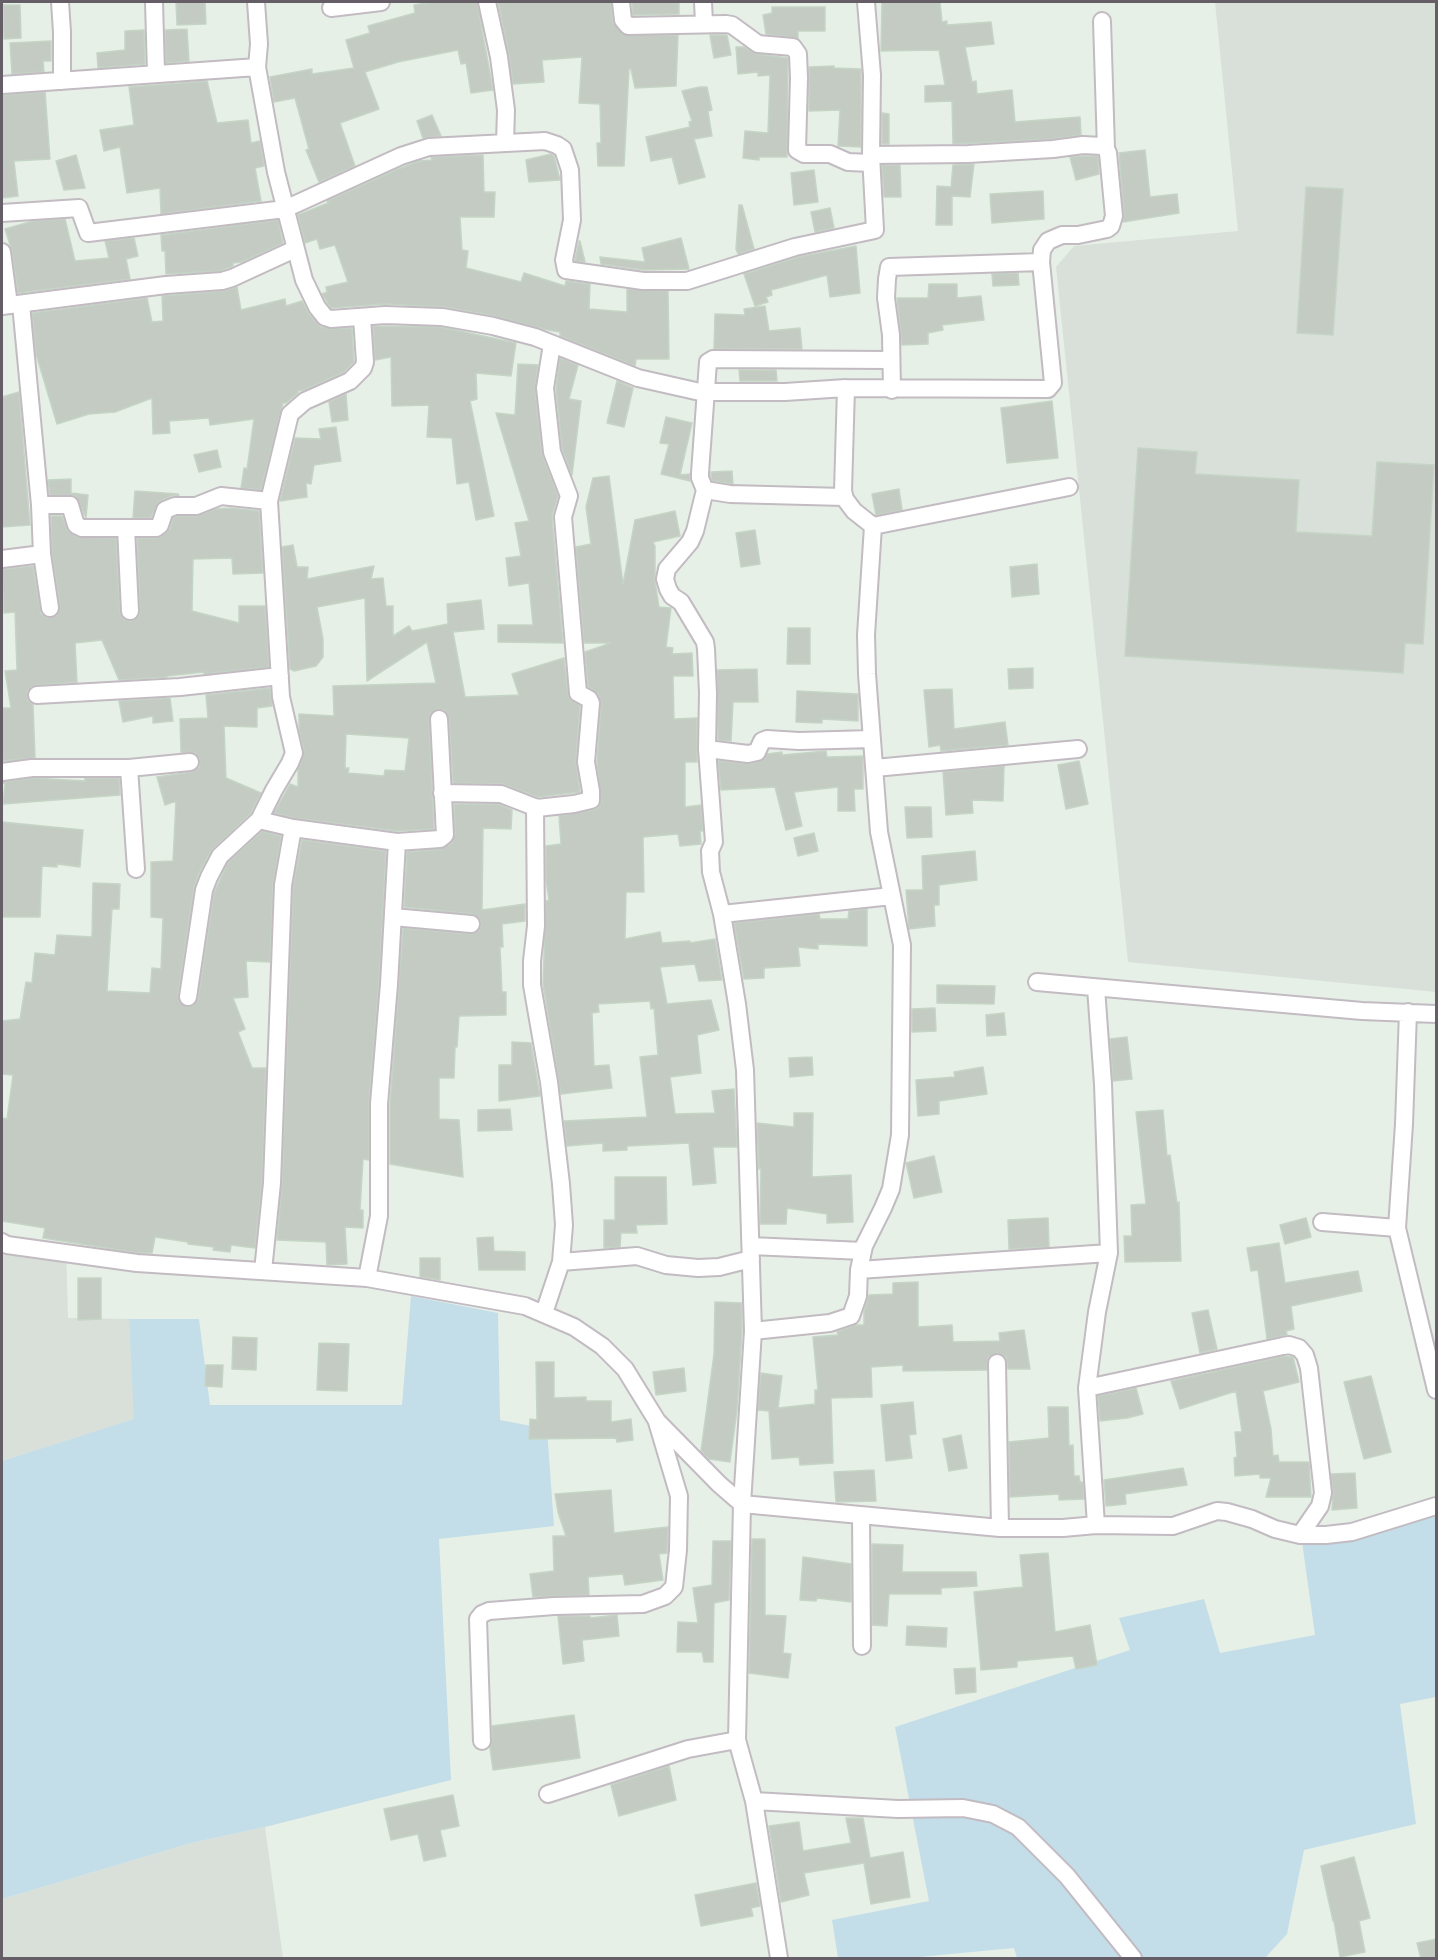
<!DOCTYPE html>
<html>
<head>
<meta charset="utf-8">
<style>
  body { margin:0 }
  #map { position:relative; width:1438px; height:1960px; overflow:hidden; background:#e7f0e7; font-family:Cabin,sans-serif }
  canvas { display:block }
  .frame { position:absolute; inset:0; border:3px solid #665e67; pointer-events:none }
</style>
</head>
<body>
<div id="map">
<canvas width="1438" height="1960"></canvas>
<div class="frame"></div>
</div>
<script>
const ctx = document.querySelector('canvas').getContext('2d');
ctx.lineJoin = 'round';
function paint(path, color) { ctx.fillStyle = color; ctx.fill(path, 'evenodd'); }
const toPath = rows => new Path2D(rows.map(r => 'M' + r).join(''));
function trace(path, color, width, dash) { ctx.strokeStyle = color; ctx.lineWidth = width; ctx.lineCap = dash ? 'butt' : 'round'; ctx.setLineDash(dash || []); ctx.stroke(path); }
const industrial = toPath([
  [1215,2,1436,2,1436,992,1128,962,1056,267,1074,246,1238,231],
  [2,1238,66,1249,68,1318,129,1319,135,1419,2,1461],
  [265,1827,283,1958,2,1958,2,1899,191,1843]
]);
const green = toPath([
  [411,1296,498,1313,500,1420,547,1429,554,1526,439,1539,451,1780,265,1827,191,1843,2,1899,2,1461,134,1419,129,1319,199,1319,210,1405,402,1405],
  [1436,1502,1436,1697,1400,1704,1416,1824,1304,1850,1287,1934,1265,1958,1017,1958,1014,1948,909,1958,838,1958,832,1920,929,1901,895,1727,1130,1650,1119,1618,1204,1599,1220,1653,1315,1635,1302,1542]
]);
const building = toPath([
  [176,2,205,2,206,24,177,25,176,2],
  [432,2,477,2,493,90,471,93,466,63,461,64,458,50,398,62,365,72,379,109,340,123,355,166,319,182,306,150,309,149,295,98,274,102,270,77,312,69,312,74,354,68,346,40,370,33,368,26,415,13,414,5,432,2],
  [498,2,611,2,613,22,623,35,678,35,676,86,635,88,631,69,629,69,624,166,598,166,597,143,601,143,600,104,579,103,582,57,542,60,544,82,513,84,509,55,498,2],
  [632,2,679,2,679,14,633,15,632,2],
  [882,2,940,2,942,22,947,21,947,25,991,22,994,44,965,47,972,82,976,81,977,94,1012,90,1015,122,1080,117,1081,135,1052,139,953,144,952,101,925,102,925,86,945,85,939,50,881,51,882,2],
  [3,5,20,5,21,38,4,39,3,5],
  [772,7,825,7,825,31,798,31,798,38,766,34,763,15,772,13,772,7],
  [187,29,189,61,166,63,165,30,187,29],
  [144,30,145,64,98,68,97,53,125,50,125,31,144,30],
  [710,35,727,35,731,55,714,58,710,35],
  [51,41,51,61,43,61,44,72,12,74,10,43,51,41],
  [736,47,744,47,757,54,788,58,787,157,759,157,759,160,743,158,745,131,768,133,770,75,758,76,758,72,738,74,736,47],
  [834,66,834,68,861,69,861,147,838,146,840,110,809,111,809,67,834,66],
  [207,81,217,123,248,120,251,143,260,141,264,166,255,168,261,201,161,214,160,188,127,193,120,147,104,151,100,130,134,125,129,87,207,81],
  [700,87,707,87,712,110,708,111,712,136,694,139,705,177,679,184,672,157,651,161,646,137,690,127,689,122,692,121,682,91,700,87],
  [45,92,50,159,14,161,18,196,2,198,2,95,45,92],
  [882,113,889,114,889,144,882,144,882,113],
  [432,115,441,136,423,138,417,121,432,115],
  [1145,150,1150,197,1177,194,1179,213,1123,222,1124,215,1119,153,1145,150],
  [551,154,554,156,560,180,529,182,526,160,551,154],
  [76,155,85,188,64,190,56,161,76,155],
  [483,155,484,192,495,192,494,217,460,217,462,250,468,251,466,268,521,282,524,273,565,286,566,281,590,284,589,309,627,312,627,289,668,291,669,359,636,359,635,366,560,336,560,332,543,329,495,316,444,307,385,304,331,308,322,294,327,292,326,287,348,282,335,245,320,249,317,239,305,243,298,215,328,203,327,201,398,169,419,161,432,160,431,157,483,155],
  [1083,156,1098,156,1099,174,1076,180,1070,157,1083,156],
  [974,164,970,197,952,196,952,225,936,225,937,186,951,187,953,165,974,164],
  [882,165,900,165,901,197,884,197,882,165],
  [814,170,818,202,794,205,791,173,814,170],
  [1306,187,1343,189,1333,335,1297,333,1306,187],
  [1043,191,1044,219,992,223,990,194,1043,191],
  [739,205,742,205,754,249,738,254,736,249,739,205],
  [830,208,834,228,815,232,811,212,830,208],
  [65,219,75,261,109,258,105,241,134,238,138,256,126,259,130,279,18,293,12,251,5,229,33,221,65,219],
  [278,220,283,243,242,262,233,263,233,266,220,271,166,274,165,251,162,251,161,235,278,220],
  [681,238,689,269,644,270,601,264,600,257,645,262,642,248,681,238],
  [579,241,580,241,585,262,575,261,579,241],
  [856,246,860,293,830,297,827,275,771,290,772,295,766,297,768,302,755,306,744,274,798,257,856,246],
  [1018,273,1019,285,993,286,992,274,1018,273],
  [929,284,957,284,957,298,981,296,984,320,942,325,943,330,928,333,928,344,902,345,897,298,928,298,929,284],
  [237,287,241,310,285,299,286,306,302,301,309,314,321,327,331,329,352,328,354,362,344,372,304,390,298,391,298,393,286,403,283,403,261,490,241,488,244,468,247,469,254,419,210,425,209,418,169,421,170,433,153,434,152,398,115,412,89,414,57,424,36,354,32,313,147,298,152,322,163,321,162,296,223,291,237,287],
  [765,306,769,331,800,328,802,349,714,349,715,314,745,315,744,309,765,306],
  [373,326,441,327,516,343,511,376,476,373,477,399,470,401,494,516,476,520,469,482,457,484,452,438,427,437,429,405,392,406,391,357,375,360,373,326],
  [560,358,578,365,569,399,581,401,572,475,562,449,556,388,560,358],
  [518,364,538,365,535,389,542,453,558,496,552,516,563,643,498,642,498,625,533,625,529,583,509,586,506,558,521,556,515,523,529,521,496,413,515,415,518,364],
  [739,370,776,370,777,381,740,381,739,370],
  [617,381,633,388,624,427,607,423,617,381],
  [19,392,30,525,2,527,2,397,19,392],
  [346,394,348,420,332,422,329,402,346,394],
  [1052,401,1058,458,1007,463,1001,408,1052,401],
  [666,417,692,423,680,475,690,474,690,481,661,474,669,444,660,443,666,417],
  [336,427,341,461,314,465,311,484,306,483,307,497,280,501,295,438,321,439,319,429,336,427],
  [1138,448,1197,452,1195,474,1299,480,1296,532,1372,536,1377,462,1434,465,1423,644,1405,643,1403,673,1125,656,1138,448],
  [217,450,221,467,199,472,194,455,217,450],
  [732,471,733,484,712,481,711,476,711,472,732,471],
  [609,476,623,584,635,520,675,511,680,536,653,542,655,546,655,581,659,607,671,608,666,647,673,648,672,654,692,653,693,676,673,676,674,719,697,718,697,762,685,762,685,807,701,805,703,831,700,831,701,844,680,846,678,834,643,837,644,892,626,892,625,939,660,932,662,943,690,941,690,943,715,939,722,980,699,981,695,964,660,967,667,1004,711,1000,719,1030,697,1035,701,1073,670,1077,675,1114,715,1113,712,1091,734,1089,737,1147,713,1147,716,1183,693,1185,689,1143,627,1146,627,1150,603,1151,603,1143,567,1146,564,1121,647,1117,640,1057,658,1055,654,1008,651,1009,650,1001,598,1004,599,1012,592,1013,594,1066,609,1065,612,1088,561,1094,543,984,546,901,549,900,546,880,546,846,561,844,559,816,593,810,598,808,601,801,597,762,601,703,598,694,588,686,585,652,611,643,584,643,576,547,591,544,586,507,593,478,609,476],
  [71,479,71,493,88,495,86,518,76,496,50,495,48,480,71,479],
  [899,489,902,510,876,515,872,494,899,489],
  [135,491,178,494,179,495,171,496,158,502,151,518,133,518,135,491],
  [230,508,259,511,263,573,233,574,232,558,193,559,192,611,239,623,239,606,265,606,269,667,204,674,204,672,167,676,167,677,119,680,102,640,75,643,77,682,36,685,31,687,27,691,28,700,33,705,35,758,2,761,2,708,11,708,5,671,17,670,15,612,4,613,2,569,33,566,41,614,47,618,57,616,60,606,52,553,51,516,62,516,68,531,77,537,116,538,120,612,125,620,131,621,139,616,140,610,137,538,156,538,162,536,170,529,173,518,177,516,196,516,216,509,230,508],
  [755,530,760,564,741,567,736,533,755,530],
  [293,545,297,567,308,567,307,579,374,566,371,579,383,578,386,606,393,606,393,636,409,626,412,631,448,624,447,604,481,600,484,629,453,632,465,697,519,695,512,674,564,658,568,694,570,699,580,706,576,761,580,792,538,797,502,784,453,783,449,718,444,710,438,709,430,714,429,720,434,829,397,831,295,818,274,813,290,784,298,787,298,770,304,751,299,729,299,714,334,716,333,686,436,683,427,642,367,681,365,598,317,607,323,639,323,657,316,666,294,671,290,669,282,547,293,545],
  [346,734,409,738,405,771,385,770,384,776,348,773,349,768,345,768,346,734],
  [1037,564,1039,594,1012,597,1010,567,1037,564],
  [788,628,810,628,810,664,787,664,788,628],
  [1033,668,1033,688,1009,689,1008,669,1033,668],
  [757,669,758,702,733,702,731,741,718,740,717,670,757,669],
  [270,688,272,706,257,708,257,727,224,726,226,778,261,793,250,814,211,851,199,873,194,888,178,995,179,1001,186,1007,192,1006,198,999,214,893,228,862,262,831,281,836,273,885,270,962,246,961,248,997,233,998,245,1029,238,1032,252,1068,266,1068,262,1182,255,1248,231,1245,230,1252,213,1250,214,1247,188,1244,188,1242,155,1237,152,1253,138,1253,43,1238,45,1228,2,1221,2,1118,7,1119,13,1075,2,1074,2,1021,20,1019,26,982,32,983,35,953,55,955,57,935,92,937,93,883,120,884,119,909,112,909,107,991,150,993,152,968,161,969,163,918,151,917,151,862,173,861,176,801,165,805,157,777,192,772,199,767,200,760,195,753,181,752,180,719,208,718,206,695,270,688],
  [952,689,954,729,1005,722,1008,745,941,751,940,745,929,747,924,690,952,689],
  [797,691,858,694,858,721,822,719,822,723,796,722,797,691],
  [170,698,173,721,153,723,153,716,123,722,119,701,170,698],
  [826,751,827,757,863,756,863,789,854,789,855,811,838,811,838,787,794,792,802,826,786,830,775,787,721,790,718,761,750,764,763,760,767,754,782,752,782,755,826,751],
  [1079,761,1088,804,1066,809,1058,765,1079,761],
  [1004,766,1003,801,972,800,973,813,946,815,943,772,1004,766],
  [33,778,85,781,85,778,119,778,120,795,3,804,5,784,2,782,33,778],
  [454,804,499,804,512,810,511,829,483,828,482,910,525,904,525,921,502,924,503,947,500,947,502,992,506,992,506,1015,459,1016,457,1047,455,1047,454,1078,439,1078,439,1119,459,1120,463,1177,390,1164,390,1104,403,928,471,934,479,930,481,926,480,919,473,914,404,907,407,852,441,849,452,843,455,834,454,804],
  [905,807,931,807,932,837,907,838,905,807],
  [2,822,83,830,80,867,57,864,57,867,42,866,40,917,2,917,2,822],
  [814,833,818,851,798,856,794,838,814,833],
  [302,840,386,851,379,983,369,1103,369,1160,363,1159,360,1210,363,1210,363,1228,345,1227,347,1264,327,1265,326,1242,277,1240,282,1183,293,886,302,840],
  [975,851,977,880,939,885,939,905,934,905,935,926,909,929,906,890,923,890,922,856,975,851],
  [867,909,867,946,818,944,818,949,798,947,800,966,764,968,764,978,744,979,734,923,819,914,820,919,848,919,849,911,867,909],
  [937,985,995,986,994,1004,937,1003,937,985],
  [935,1008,936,1031,912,1032,912,1009,935,1008],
  [1004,1013,1006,1035,987,1036,986,1015,1004,1013],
  [1127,1037,1132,1079,1113,1081,1110,1039,1127,1037],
  [512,1042,531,1043,540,1096,499,1101,499,1065,512,1065,512,1042],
  [812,1057,813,1075,790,1077,789,1058,812,1057],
  [983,1067,987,1094,939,1101,939,1114,918,1116,916,1080,955,1077,954,1072,983,1067],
  [510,1109,512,1130,478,1131,478,1110,510,1109],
  [1163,1110,1167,1156,1170,1155,1177,1203,1179,1202,1181,1261,1125,1262,1124,1236,1132,1236,1131,1205,1146,1204,1136,1112,1163,1110],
  [794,1113,813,1113,812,1177,851,1175,853,1222,827,1223,827,1214,787,1208,786,1224,760,1224,761,1169,759,1169,757,1123,794,1127,794,1113],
  [934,1156,942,1192,914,1198,906,1163,934,1156],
  [615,1177,666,1177,667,1224,636,1225,637,1233,621,1233,620,1247,604,1248,604,1220,615,1220,615,1177],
  [1048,1218,1049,1247,1009,1249,1008,1220,1048,1218],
  [1306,1218,1311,1237,1285,1244,1280,1225,1306,1218],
  [493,1237,494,1251,525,1252,525,1270,479,1270,477,1238,493,1237],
  [1279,1243,1285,1283,1358,1271,1362,1291,1291,1306,1294,1329,1286,1331,1287,1335,1267,1339,1258,1270,1251,1271,1247,1248,1279,1243],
  [420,1258,440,1258,440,1280,420,1277,420,1258],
  [78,1278,101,1278,101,1319,78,1320,78,1278],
  [918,1282,918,1327,952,1325,953,1342,1000,1341,999,1333,1024,1330,1030,1369,1008,1369,1006,1357,997,1353,988,1357,987,1370,903,1371,903,1365,871,1367,872,1397,831,1398,833,1463,800,1465,799,1457,772,1459,769,1411,758,1410,761,1373,782,1376,778,1408,815,1404,815,1390,818,1390,813,1337,838,1335,837,1332,855,1325,864,1325,864,1311,869,1295,893,1294,893,1283,918,1282],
  [715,1302,742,1303,742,1331,737,1410,730,1462,709,1459,701,1451,714,1354,715,1302],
  [1208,1310,1217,1349,1200,1353,1192,1313,1208,1310],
  [233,1337,257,1338,256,1370,232,1369,233,1337],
  [319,1343,349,1344,347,1391,317,1390,319,1343],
  [1285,1356,1293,1357,1299,1382,1263,1391,1271,1429,1273,1456,1278,1455,1279,1462,1309,1462,1311,1497,1266,1497,1271,1478,1260,1478,1260,1474,1235,1476,1234,1458,1237,1457,1235,1432,1242,1432,1236,1391,1180,1409,1171,1381,1285,1356],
  [536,1362,554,1362,554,1398,586,1397,586,1401,611,1401,611,1422,631,1419,633,1440,617,1442,616,1438,529,1439,530,1419,537,1420,536,1362],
  [206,1365,223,1365,222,1387,205,1386,206,1365],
  [684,1368,686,1391,656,1395,653,1372,684,1368],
  [1371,1376,1391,1452,1364,1459,1344,1382,1371,1376],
  [1136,1388,1143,1414,1127,1418,1100,1421,1098,1396,1136,1388],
  [913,1402,916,1434,909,1435,912,1458,886,1461,881,1405,913,1402],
  [1048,1407,1068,1407,1069,1446,1073,1445,1074,1476,1079,1476,1080,1482,1083,1482,1084,1499,1059,1500,1059,1494,1010,1497,1009,1442,1049,1438,1048,1407],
  [961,1435,967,1468,949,1471,943,1439,961,1435],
  [1183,1468,1187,1485,1125,1494,1126,1504,1106,1506,1104,1480,1183,1468],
  [874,1470,876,1501,836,1502,834,1472,874,1470],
  [1355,1473,1357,1508,1332,1510,1333,1492,1331,1474,1355,1473],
  [611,1490,614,1533,668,1527,667,1553,659,1554,663,1580,625,1585,623,1574,588,1577,589,1595,533,1597,530,1574,554,1571,553,1536,566,1536,558,1512,555,1494,611,1490],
  [752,1539,765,1539,765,1615,786,1616,783,1653,791,1654,788,1678,749,1673,752,1539],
  [713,1541,731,1541,729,1600,714,1603,713,1662,704,1662,702,1652,677,1652,678,1622,698,1623,693,1588,712,1585,713,1541],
  [872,1544,903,1545,902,1572,976,1572,977,1586,941,1588,941,1594,889,1594,887,1626,872,1625,872,1544],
  [1048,1553,1055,1632,1090,1625,1097,1665,1076,1669,1073,1656,1017,1661,1017,1667,981,1670,974,1592,1023,1587,1020,1555,1048,1553],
  [803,1557,851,1564,851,1602,817,1598,816,1601,800,1600,803,1557],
  [617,1615,619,1636,582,1640,584,1661,563,1664,558,1616,590,1616,590,1618,617,1615],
  [907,1626,947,1628,946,1647,906,1645,907,1626],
  [975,1668,976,1692,956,1694,954,1669,975,1668],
  [574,1715,580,1758,493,1770,490,1748,492,1741,492,1726,574,1715],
  [669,1766,676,1800,619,1816,611,1785,669,1766],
  [453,1795,459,1826,440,1830,446,1856,424,1861,418,1834,391,1840,384,1809,453,1795],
  [846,1818,863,1818,870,1858,903,1852,910,1897,871,1904,864,1863,804,1873,809,1895,781,1902,769,1826,799,1822,803,1851,851,1843,846,1818],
  [1354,1857,1370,1918,1359,1921,1365,1952,1340,1957,1334,1921,1333,1921,1321,1866,1354,1857],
  [756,1883,760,1906,751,1908,753,1916,701,1926,695,1895,756,1883],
  [1437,1939,1437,1959,1421,1959,1417,1943,1437,1939]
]);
const street = toPath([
  [60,2,62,32,62,81],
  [154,2,156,73],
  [256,2,259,44,257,67,276,172,304,280,317,307,325,317,331,319,385,315,442,317,493,326,535,337,638,378,700,392,785,392,846,388],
  [487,2,499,57,506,110,505,143],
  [621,2,623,20,628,26,726,24,732,25,758,44,793,47,798,54,799,78,797,150,804,154,830,154,848,162,871,163],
  [703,2,704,23],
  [331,8,381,2],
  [1102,21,1106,149],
  [2,85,257,67],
  [2,213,79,208,88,233,285,209,401,156,429,147,545,141,557,145,563,149,570,170,572,220,564,260,566,270,643,281,687,281,795,247,875,230,871,155,872,75,866,2],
  [2,252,9,305],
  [21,304,40,505,42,554,50,608],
  [2,306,166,285,222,281,232,278,295,249],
  [362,317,365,362,363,368,350,381,305,401,290,414,269,501,281,697,294,753,290,763,274,790,259,820,293,828,397,842],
  [892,390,891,335,886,298,887,279,889,267,1041,262],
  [705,490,695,531,690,542,667,569,665,579,668,589,672,596,681,602,705,642,706,649,708,693,707,749,714,842,710,851,711,872,722,914,737,1004,745,1070,753,1331,742,1504,737,1740,754,1801,779,1958],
  [844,497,730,494,705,490,700,478,700,473,708,362,713,359,891,360],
  [40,505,70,505,76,525,82,528,156,528,160,525,165,510,175,506,196,506,221,496,269,501],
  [873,526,1069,487],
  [126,528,130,611],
  [2,559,42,554],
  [37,695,180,687,280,676],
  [707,749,748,754,757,752,762,741,767,739,799,741,872,739],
  [129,768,136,869],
  [875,768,1078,749],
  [2,772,32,768,129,768,190,762],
  [442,793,501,794,537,808,574,804,591,800,591,791,586,762,591,703,589,699,578,693,563,517,569,496,552,452,545,388,552,344],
  [535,807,536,926,532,961,532,985,549,1082,561,1184,564,1225,561,1262,544,1313],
  [722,914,892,896],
  [393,917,471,924],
  [1037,982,1362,1011,1436,1014],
  [188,997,204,890,209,877,220,856,259,820],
  [1408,1012,1404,1124,1397,1228,1436,1390],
  [1322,1222,1397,1228],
  [2,1242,7,1245,137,1263,367,1278,525,1306,574,1327,602,1346,625,1369,657,1421,719,1484,742,1504,1000,1528,1063,1528,1096,1525,1173,1526,1217,1511,1227,1512,1252,1519,1275,1529,1300,1535,1326,1535,1352,1532,1436,1506],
  [751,1246,863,1251],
  [561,1262,637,1256,666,1265,698,1268,719,1267,751,1259],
  [859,1270,1109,1253],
  [263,1271,272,1183,283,885,293,828],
  [367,1278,379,1216,379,1104,389,984,397,842,440,839,445,835,439,719],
  [753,1331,830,1323,851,1316,858,1296,859,1270,864,1246,883,1208,891,1189,900,1135,902,945,879,832,867,674,866,635,873,526,854,511,845,499,843,491,846,388,1048,389,1053,383,1041,262,1042,250,1048,241,1062,235,1078,235,1107,229,1111,226,1114,216,1108,153,1106,149,1102,146,1083,145,1053,149,968,154,871,155],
  [997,1363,1000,1528],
  [1087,1388,1283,1346,1289,1345,1299,1348,1305,1355,1309,1368,1323,1493,1320,1506,1300,1535],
  [861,1516,862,1646],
  [1096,1525,1087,1388,1097,1312,1109,1253,1103,1084,1096,988],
  [482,1741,478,1619,482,1614,489,1611,554,1606,643,1604,665,1596,674,1587,678,1550,679,1496,657,1422],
  [548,1794,688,1749,737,1740],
  [754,1801,898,1809,963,1808,993,1814,1018,1827,1067,1876,1133,1958]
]);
paint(industrial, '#d9dfd9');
paint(green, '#c3dee8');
paint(building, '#c4cbc3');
trace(building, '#c5d5c5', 1.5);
trace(street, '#c2bbc2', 20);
trace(street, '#fff', 16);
</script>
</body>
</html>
